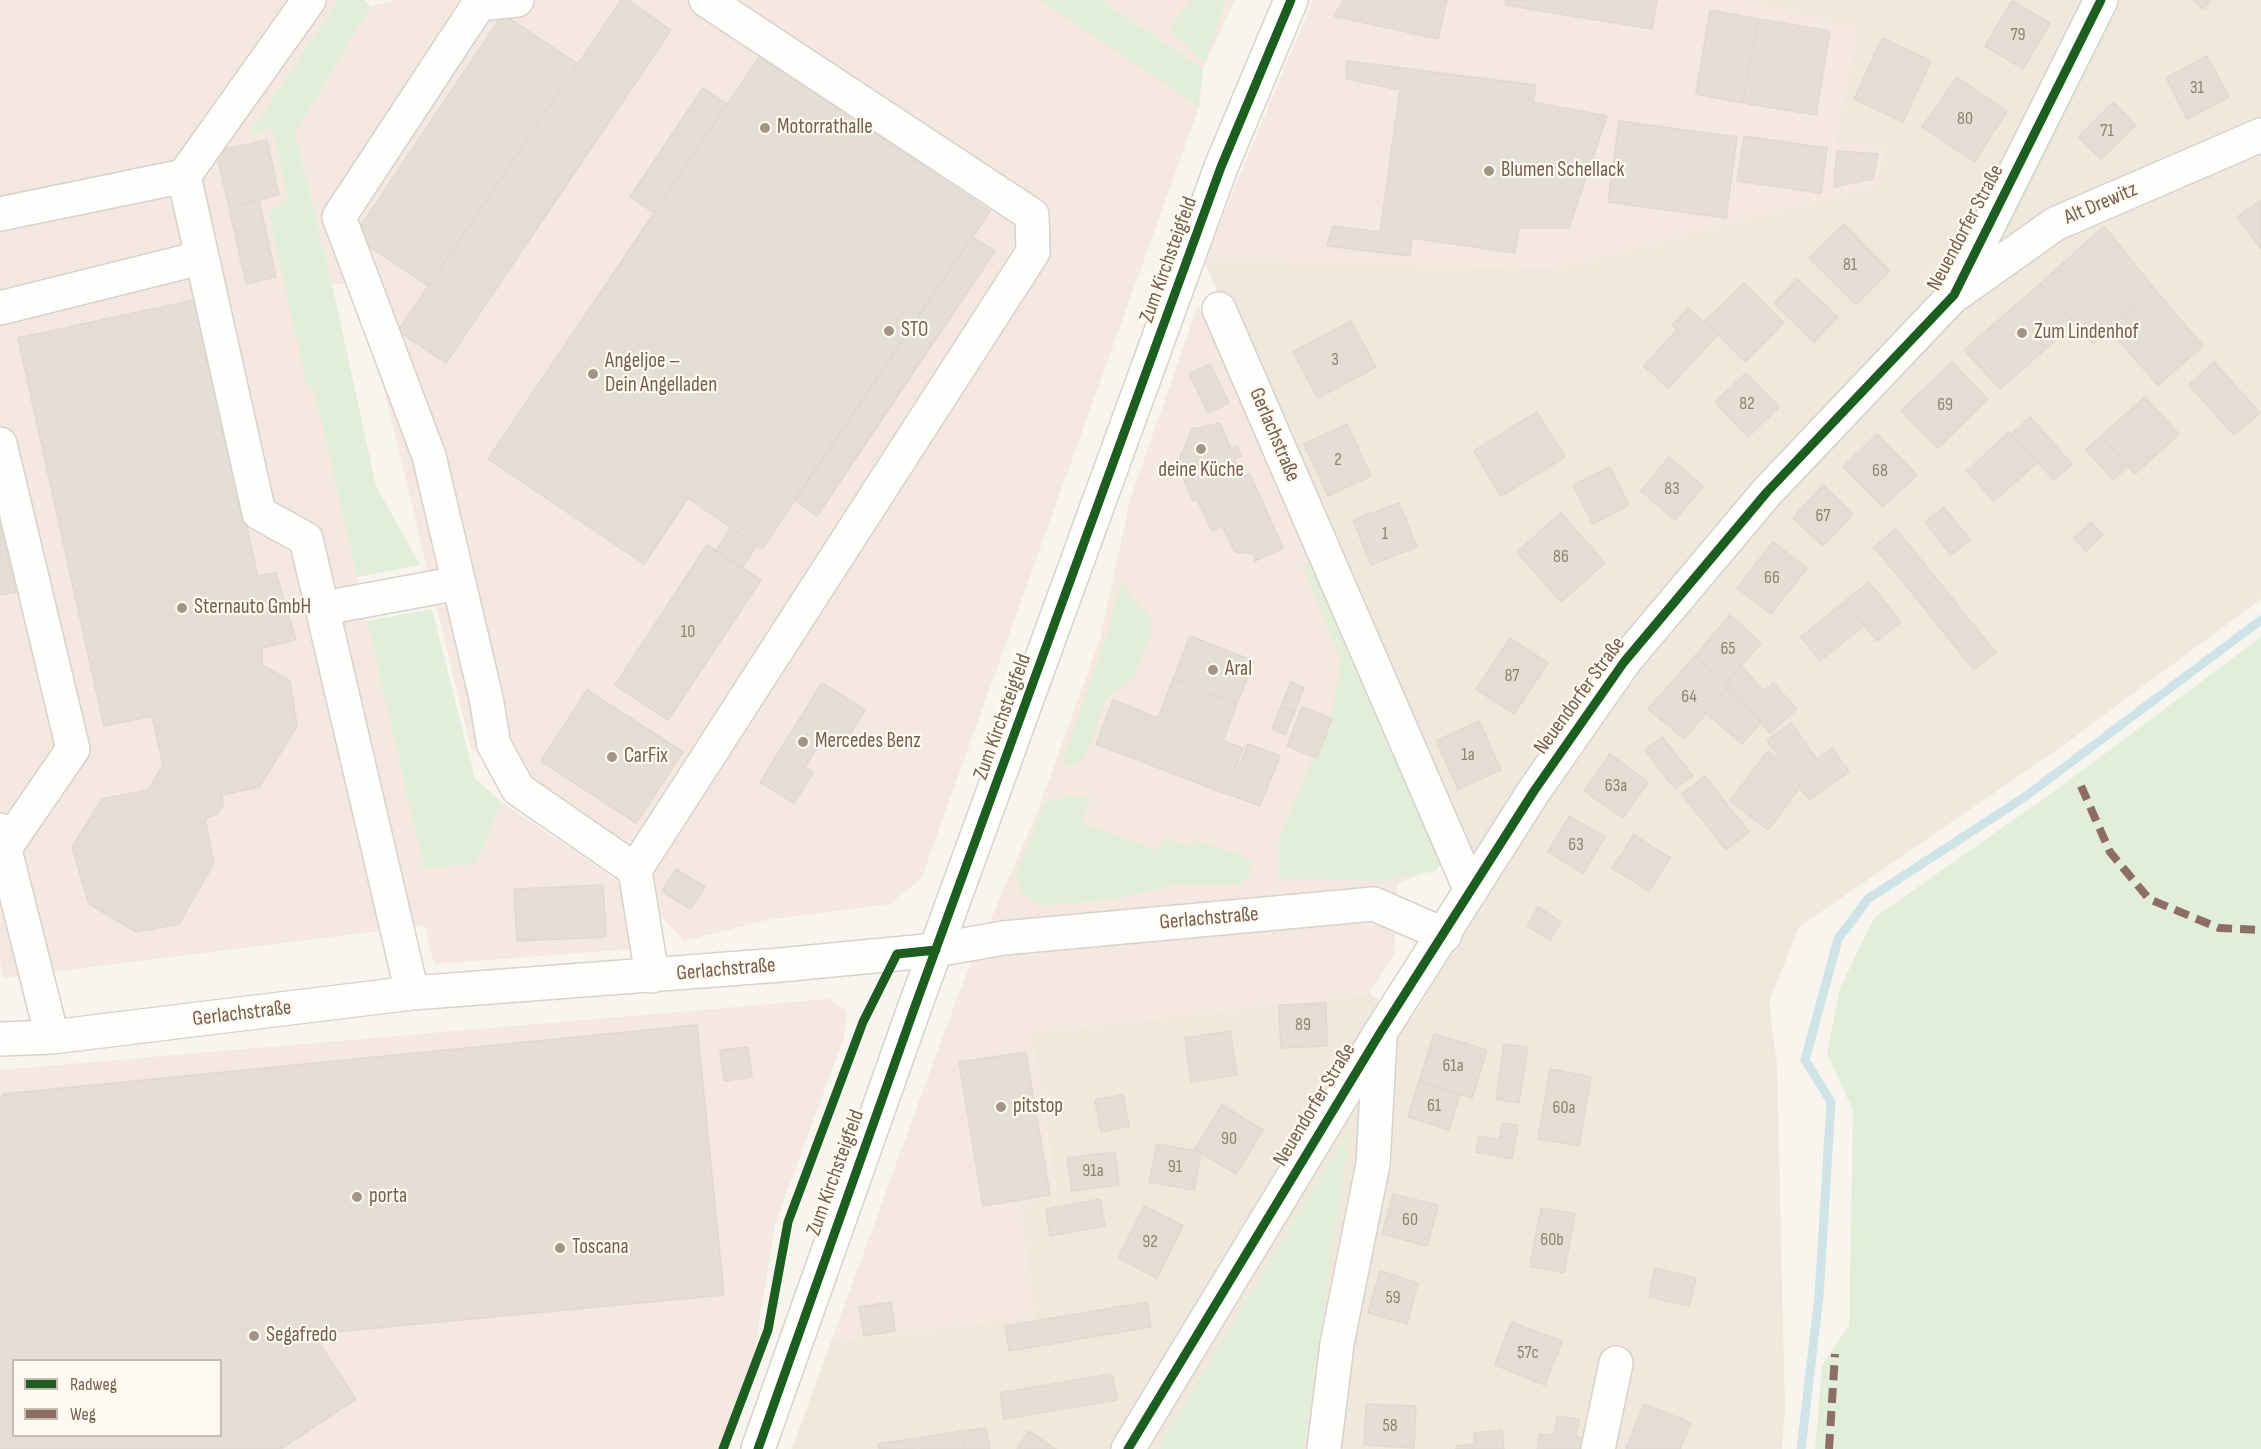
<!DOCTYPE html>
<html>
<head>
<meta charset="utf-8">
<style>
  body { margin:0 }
  #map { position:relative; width:2261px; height:1449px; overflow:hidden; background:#f7f5ee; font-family:"Sofia Sans Condensed",sans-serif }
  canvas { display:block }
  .legend { position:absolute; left:12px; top:1359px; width:210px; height:78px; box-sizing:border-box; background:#fefaf1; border:2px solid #c7bcb0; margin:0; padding:8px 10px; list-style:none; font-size:18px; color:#755f4e }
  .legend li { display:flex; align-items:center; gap:12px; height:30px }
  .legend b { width:30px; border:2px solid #c7bcb0 }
</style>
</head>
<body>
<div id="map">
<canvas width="2261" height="1449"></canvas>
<ul class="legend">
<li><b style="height:8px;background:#1b5e20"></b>Radweg</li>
<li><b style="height:8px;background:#8d6e63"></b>Weg</li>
</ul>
</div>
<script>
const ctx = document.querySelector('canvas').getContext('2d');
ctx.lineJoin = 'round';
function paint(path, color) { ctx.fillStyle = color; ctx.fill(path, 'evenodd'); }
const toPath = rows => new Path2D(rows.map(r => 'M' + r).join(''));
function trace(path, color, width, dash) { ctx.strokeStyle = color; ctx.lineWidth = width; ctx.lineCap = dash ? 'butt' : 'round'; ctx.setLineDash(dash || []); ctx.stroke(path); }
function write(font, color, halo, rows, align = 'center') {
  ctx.font = font + ' "Sofia Sans Condensed",sans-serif'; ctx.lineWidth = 4.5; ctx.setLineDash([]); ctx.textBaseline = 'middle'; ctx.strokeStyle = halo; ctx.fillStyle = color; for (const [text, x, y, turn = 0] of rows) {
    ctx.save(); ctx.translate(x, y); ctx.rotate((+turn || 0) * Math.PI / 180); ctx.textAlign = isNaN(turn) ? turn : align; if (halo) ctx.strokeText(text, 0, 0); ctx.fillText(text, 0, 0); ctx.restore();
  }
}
const residential = toPath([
  [1740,0,2261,0,2261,599,2061,747,1799,927,1769,1002,1777,1065,1785,1408,1782,1449,792,1449,831,1342,1034,1316,1021,1207,1057,1192,1031,1033,1369,994,1412,1019,1488,892,1204,261,1561,268,1835,143,1858,28]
]);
const commercial = toPath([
  [0,0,338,0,249,134,272,128,287,198,307,385,314,389,424,869,476,864,502,802,625,886,631,949,434,964,425,925,4,978,0,962],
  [397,0,1038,0,1199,107,921,879,889,904,766,920,684,941,661,917,652,862,471,749,358,283,332,284,295,134,371,6],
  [1100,0,1235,0,1203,68],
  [1313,0,1740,0,1858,27,1836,143,1885,148,1879,185,1561,268,1204,261],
  [1198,305,1447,861,1398,884,1394,955,1369,994,1031,1033,1057,1192,1021,1207,1034,1316,831,1342,960,990,1037,813,1100,639,1130,500],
  [830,999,847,1012,844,1037,775,1224,749,1386,728,1449,0,1449,0,1070],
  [14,1360,220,1360,220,1436,14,1436]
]);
const green = toPath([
  [338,0,364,0,371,6,295,134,332,284,376,486,420,565,357,577,314,390,307,386,269,214,287,198,272,128,248,135],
  [1038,0,1100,0,1203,68,1199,107],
  [1191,0,1226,0,1205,64,1169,29],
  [1315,559,1447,856,1435,871,1387,881,1279,879,1279,839,1332,711,1341,660,1302,565],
  [1121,584,1151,617,1151,635,1133,679,1106,699,1085,758,1072,766,1061,766,1105,640],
  [432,609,475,779,502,802,476,864,424,869,367,621],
  [2261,637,2261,1449,1815,1449,1822,1366,1849,1325,1853,1111,1827,1052,1840,988,1874,918,2060,787],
  [1069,796,1090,798,1082,823,1158,850,1165,837,1194,847,1197,841,1238,854,1251,862,1249,877,1240,885,1176,885,1120,898,1041,906,1022,894,1016,873,1046,801],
  [1350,1128,1304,1449,1158,1449]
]);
const stream = toPath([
  [1801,1449,1819,1296,1831,1102,1805,1060,1838,939,1868,899,2026,796,2261,620]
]);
const building = toPath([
  [621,0,628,0,671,30,446,363,398,331,621,0],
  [1344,0,1447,0,1438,39,1334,16,1344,0],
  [1506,0,1657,0,1652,29,1505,5,1506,0],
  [2193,0,2211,0,2203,9,2193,0],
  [2012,1,2050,23,2023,69,1985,46,2012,1],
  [1710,10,1758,19,1743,103,1696,94,1710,10],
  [503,14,578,64,428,286,354,236,503,14],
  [1758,19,1830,31,1816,115,1743,103,1758,19],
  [1882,38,1931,61,1903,122,1854,99,1882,38],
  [760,56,990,211,762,549,688,498,644,564,488,459,760,56],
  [2207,56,2229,97,2187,119,2166,78,2207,56],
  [1346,61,1536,85,1533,102,1607,116,1569,228,1519,228,1515,253,1412,238,1410,256,1327,246,1333,226,1380,232,1400,90,1347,79,1346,61],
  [1957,77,2007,111,1974,162,1922,127,1957,77],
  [703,88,727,104,654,213,630,197,703,88],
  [2113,102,2136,125,2101,159,2078,137,2113,102],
  [1619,121,1737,137,1726,218,1608,202,1619,121],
  [1744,136,1827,148,1821,193,1737,181,1744,136],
  [267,140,279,195,229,207,216,151,267,140],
  [1837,151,1878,154,1873,179,1834,187,1837,151],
  [259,200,276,277,246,284,229,207,259,200],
  [2261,200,2261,249,2237,217,2261,200],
  [1844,224,1890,271,1856,305,1809,258,1844,224],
  [2104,226,2152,286,2093,344,2040,284,2104,226],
  [972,237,995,251,817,516,794,500,972,237],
  [1797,279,1838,317,1814,342,1774,303,1797,279],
  [1744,283,1784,323,1745,362,1705,321,1744,283],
  [2040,284,2075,323,2000,389,1964,350,2040,284],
  [2152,286,2203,346,2158,385,2109,330,2152,286],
  [194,300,258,576,276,573,296,640,262,648,262,665,290,681,297,726,259,787,222,795,223,805,217,814,205,819,214,863,179,924,136,932,89,904,72,847,102,799,148,790,163,765,152,716,104,726,18,338,194,300],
  [1688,308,1718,335,1702,352,1672,325,1688,308],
  [1351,321,1376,367,1318,398,1293,352,1351,321],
  [1677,330,1702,352,1668,388,1644,366,1677,330],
  [1952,362,1988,399,1938,448,1901,411,1952,362],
  [2214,362,2260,413,2234,435,2189,385,2214,362],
  [1210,364,1229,403,1208,413,1189,374,1210,364],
  [1746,373,1779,407,1748,437,1715,402,1746,373],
  [2145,397,2179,434,2135,474,2101,436,2145,397],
  [1537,412,1565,457,1501,496,1474,451,1537,412],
  [2030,417,2072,464,2054,480,2012,434,2030,417],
  [1220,423,1231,449,1237,445,1241,456,1234,459,1243,477,1250,474,1283,548,1255,561,1253,554,1235,552,1222,526,1212,531,1197,499,1193,501,1177,465,1192,429,1220,423],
  [1347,424,1371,476,1328,496,1304,444,1347,424],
  [2009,432,2037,463,1994,501,1967,471,2009,432],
  [1877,434,1917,475,1883,507,1843,467,1877,434],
  [2101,436,2128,466,2113,480,2086,450,2101,436],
  [1669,457,1703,486,1675,520,1641,491,1669,457],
  [1610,467,1629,505,1593,524,1573,485,1610,467],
  [1823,485,1853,514,1823,546,1793,518,1823,485],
  [1399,503,1417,547,1371,565,1353,520,1399,503],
  [1944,507,1970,540,1951,555,1925,522,1944,507],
  [1561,513,1605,563,1561,602,1517,552,1561,513],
  [2091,522,2103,535,2086,551,2074,538,2091,522],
  [0,524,16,592,0,595,0,524],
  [731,527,757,545,742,568,716,551,731,527],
  [1896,529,1935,577,1913,594,1874,547,1896,529],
  [1773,542,1807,568,1771,614,1737,588,1773,542],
  [707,545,761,580,668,720,615,685,707,545],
  [1935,577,1970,621,1949,639,1913,594,1935,577],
  [1869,582,1901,622,1877,641,1845,601,1869,582],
  [1845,601,1865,625,1820,661,1801,637,1845,601],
  [1730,615,1761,643,1726,683,1695,656,1730,615],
  [1970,621,1996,652,1974,670,1949,639,1970,621],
  [1190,636,1254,661,1237,704,1173,679,1190,636],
  [1510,638,1548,663,1514,714,1476,689,1510,638],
  [1695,656,1730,686,1684,739,1648,709,1695,656],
  [1741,666,1764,691,1773,683,1797,709,1770,733,1726,683,1741,666],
  [1173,679,1237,704,1223,741,1243,748,1226,794,1096,744,1113,700,1158,718,1173,679],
  [1291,682,1304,688,1295,711,1281,706,1291,682],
  [822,683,865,710,842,747,824,736,805,767,813,773,794,803,760,782,822,683],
  [1730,686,1761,722,1742,744,1706,713,1730,686],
  [587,690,683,752,636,823,541,761,587,690],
  [1281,706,1295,711,1285,735,1272,729,1281,706],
  [1302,707,1332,719,1317,758,1287,746,1302,707],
  [1479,721,1501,770,1458,789,1436,741,1479,721],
  [1791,723,1817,759,1832,748,1849,772,1809,800,1767,740,1791,723],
  [1662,737,1693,776,1675,789,1645,750,1662,737],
  [1248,744,1280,756,1260,806,1228,794,1248,744],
  [1768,751,1783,763,1800,787,1768,830,1730,801,1768,751],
  [1610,754,1648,782,1623,818,1584,791,1610,754],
  [1705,776,1749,832,1726,850,1682,794,1705,776],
  [1569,816,1605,837,1583,873,1548,852,1569,816],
  [1634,835,1670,858,1649,891,1612,868,1634,835],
  [676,869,705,887,690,909,662,891,676,869],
  [603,885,606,937,517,941,514,889,603,885],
  [1538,907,1561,922,1550,940,1527,926,1538,907],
  [1326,1003,1327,1046,1281,1048,1279,1005,1326,1003],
  [697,1025,724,1295,313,1334,356,1399,281,1449,0,1449,0,1100,3,1094,697,1025],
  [14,1360,220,1360,220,1436,14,1436,14,1360],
  [1230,1031,1237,1075,1191,1082,1185,1038,1230,1031],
  [1434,1034,1487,1050,1472,1098,1419,1081,1434,1034],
  [1504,1044,1528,1047,1519,1103,1496,1099,1504,1044],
  [748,1047,752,1077,724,1081,720,1050,748,1047],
  [1026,1052,1050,1195,983,1206,959,1062,1026,1052],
  [1550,1069,1591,1077,1579,1146,1538,1139,1550,1069],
  [1419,1081,1460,1094,1449,1130,1408,1117,1419,1081],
  [1123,1095,1129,1126,1101,1132,1095,1100,1123,1095],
  [1222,1105,1263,1130,1236,1174,1195,1149,1222,1105],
  [1502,1123,1518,1126,1512,1159,1476,1152,1479,1136,1499,1140,1502,1123],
  [1157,1144,1201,1152,1194,1190,1149,1182,1157,1144],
  [1115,1152,1119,1185,1072,1191,1067,1158,1115,1152],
  [1393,1194,1438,1205,1427,1246,1382,1234,1393,1194],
  [1100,1199,1105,1226,1050,1236,1046,1209,1100,1199],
  [1144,1206,1183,1226,1157,1278,1118,1258,1144,1206],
  [1541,1208,1575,1214,1564,1273,1530,1266,1541,1208],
  [1655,1268,1696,1278,1689,1306,1649,1297,1655,1268],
  [1380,1271,1418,1283,1407,1324,1368,1313,1380,1271],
  [891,1302,895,1331,864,1336,859,1307,891,1302],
  [1147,1302,1151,1327,1009,1351,1005,1326,1147,1302],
  [1511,1322,1562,1341,1545,1385,1495,1365,1511,1322],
  [1112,1374,1117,1400,1004,1419,1000,1393,1112,1374],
  [1366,1404,1416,1406,1414,1448,1364,1445,1366,1404],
  [1644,1404,1691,1423,1680,1449,1626,1449,1644,1404],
  [1557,1416,1579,1419,1576,1437,1582,1438,1581,1449,1537,1449,1540,1434,1554,1436,1557,1416],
  [986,1428,990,1449,965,1449,962,1431,986,1428],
  [1502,1430,1504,1449,1456,1449,1456,1446,1475,1444,1474,1433,1502,1430],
  [962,1431,965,1449,920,1449,919,1438,962,1431],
  [1029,1431,1056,1449,1017,1449,1029,1431],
  [916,1438,918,1449,879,1449,878,1444,916,1438]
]);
const minor = toPath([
  [517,0,479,4,339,217,429,456,486,698,494,745,518,789,635,870],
  [184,176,309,0],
  [0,214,184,176,259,513,306,539,412,993],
  [1958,293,2055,224,2261,135],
  [0,308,200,258],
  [1219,309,1471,891],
  [0,444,73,749,5,848],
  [324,608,459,583],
  [0,830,52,1037],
  [652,976,635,870,1033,252,1032,215,706,0],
  [0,1039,52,1037,412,993,780,965,936,950,1003,938,1374,904,1445,935],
  [758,1449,914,1009,1221,167,1291,0],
  [1128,1449,1380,1033,1534,791,1624,662,1767,492,1954,295,2101,0],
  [1324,1449,1337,1344,1373,1164,1380,1038],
  [1598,1449,1616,1363]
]);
const quiet = toPath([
  [2081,786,2110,852,2149,899,2219,928,2261,930],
  [1829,1449,1835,1354]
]);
const cycleway = toPath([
  [723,1449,768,1330,788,1222,863,1022,897,954,936,950],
  [758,1449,914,1009,1221,167,1291,0],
  [1128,1449,1380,1033,1534,791,1624,662,1767,492,1954,295,2101,0]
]);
const markers = [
  [765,128,6,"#a29486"],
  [1489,171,6,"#a29486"],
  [889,331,6,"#a29486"],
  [2022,333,6,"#a29486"],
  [593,374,6,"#a29486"],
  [1201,449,6,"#a29486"],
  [182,608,6,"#a29486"],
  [1213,670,6,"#a29486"],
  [803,742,6,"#a29486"],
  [612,757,6,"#a29486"],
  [1001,1107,6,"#a29486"],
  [357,1197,6,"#a29486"],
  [560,1248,6,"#a29486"],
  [254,1336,6,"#a29486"]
];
const numberNames = [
  ["79",2018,35],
  ["31",2197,88],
  ["80",1965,119],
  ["71",2107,131],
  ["81",1850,265],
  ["3",1335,360],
  ["82",1747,404],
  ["69",1945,405],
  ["2",1338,460],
  ["68",1880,471],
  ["83",1672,489],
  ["67",1823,516],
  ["1",1385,534],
  ["86",1561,557],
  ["66",1772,578],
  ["10",688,632],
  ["65",1728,649],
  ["87",1512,676],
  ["64",1689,697],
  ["1a",1468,755],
  ["63a",1616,786],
  ["63",1576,845],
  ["89",1303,1025],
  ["61a",1453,1066],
  ["61",1434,1106],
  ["60a",1564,1108],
  ["90",1229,1139],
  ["91",1175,1167],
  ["91a",1093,1171],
  ["60",1410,1220],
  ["60b",1552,1240],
  ["92",1150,1242],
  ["59",1393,1298],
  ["57c",1528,1353],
  ["58",1390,1426]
];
const poiNames = [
  ["Motorrathalle",777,128],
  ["Blumen Schellack",1501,171],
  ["STO",901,331],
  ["Zum Lindenhof",2034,333],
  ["Angeljoe –",605,362],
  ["Dein Angelladen",605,386],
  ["deine Küche",1201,471,"center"],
  ["Sternauto GmbH",194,608],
  ["Aral",1225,670],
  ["Mercedes Benz",815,742],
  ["CarFix",624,757],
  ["pitstop",1013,1107],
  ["porta",369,1197],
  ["Toscana",572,1248],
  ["Segafredo",266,1336]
];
const streetNames = [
  ["Alt Drewitz",2101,204,-23],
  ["Neuendorfer Straße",1966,228,-62],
  ["Zum Kirchsteigfeld",1169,260,-70],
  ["Gerlachstraße",1274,435,67],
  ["Neuendorfer Straße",1580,696,-54],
  ["Zum Kirchsteigfeld",1003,717,-70],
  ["Gerlachstraße",1209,919,-5],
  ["Gerlachstraße",726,970,-5],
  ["Gerlachstraße",242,1014,-7],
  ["Neuendorfer Straße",1315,1105,-59],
  ["Zum Kirchsteigfeld",836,1173,-70]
];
paint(residential, '#f0e8dc');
paint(commercial, '#f4e8e0');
paint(green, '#e3eeda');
trace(stream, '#d0e4e7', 9);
paint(building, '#e4ded5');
trace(building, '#e0d9d0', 1.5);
trace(minor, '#d7d2cc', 36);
trace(minor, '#fefefc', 33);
trace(quiet, '#8d6e63', 8, [15, 8]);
trace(cycleway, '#1b5e20', 9);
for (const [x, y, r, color] of markers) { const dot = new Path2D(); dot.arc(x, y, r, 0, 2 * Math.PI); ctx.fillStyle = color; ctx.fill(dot); trace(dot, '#fefaf1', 2); }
write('18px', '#928172', null, numberNames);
write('21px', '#755f4e', '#fefaf1', poiNames, 'left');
write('21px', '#755f4e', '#fefaf1', streetNames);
</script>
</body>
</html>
